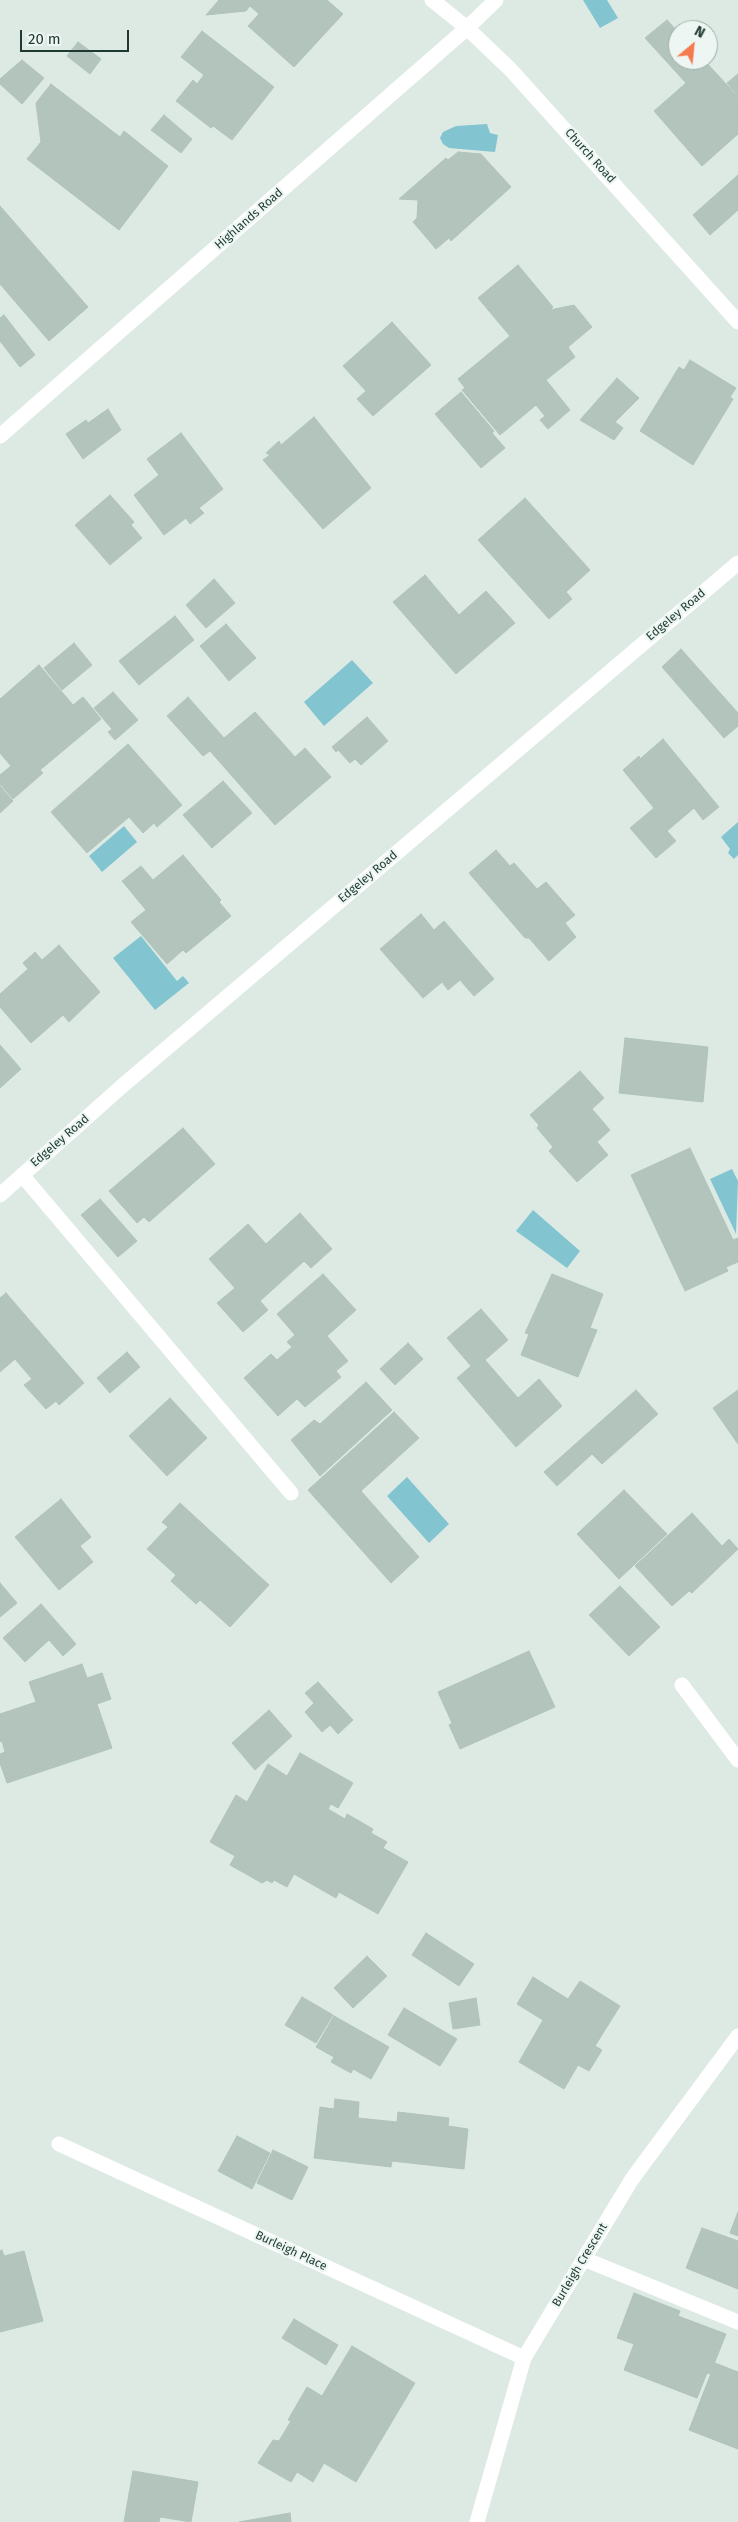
<!DOCTYPE html>
<html>
<head>
<meta charset="utf-8">
<style>
  body { margin:0 }
  #map { position:relative; width:738px; height:2522px; overflow:hidden; background:#ddeae4; font-family:"Fira Sans",sans-serif }
  canvas { display:block }
  .north { position:absolute; left:668px; top:20px; width:50px; height:50px; box-sizing:border-box; background:#edf6f2; border:1px solid #9baaa5; border-radius:50%; rotate:28deg; font-size:14px; font-weight:700; line-height:20px; text-align:center; color:#1f3932 }
  .north::after { content:''; display:block; margin:auto; width:18px; height:22px; background:#f67a4f; clip-path:polygon(50% 0,100% 100%,50% 72%,0 100%) }
  .scale { position:absolute; left:20px; top:30px; width:109px; height:22px; box-sizing:border-box; border:2px solid #1f3932; border-top:0; padding-left:6px; font-size:15px; line-height:18px; white-space:nowrap; color:#1f3932; -webkit-text-stroke:4px #edf6f2; paint-order:stroke }
</style>
</head>
<body>
<div id="map">
<canvas width="738" height="2522"></canvas>
<div class="north">N</div>
<div class="scale">20 m</div>
</div>
<script>
const ctx = document.querySelector('canvas').getContext('2d');
ctx.lineJoin = 'round';
function paint(path, color) { ctx.fillStyle = color; ctx.fill(path, 'evenodd'); }
const toPath = rows => new Path2D(rows.map(r => 'M' + r).join(''));
function trace(path, color, width, dash) { ctx.strokeStyle = color; ctx.lineWidth = width; ctx.lineCap = dash ? 'butt' : 'round'; ctx.setLineDash(dash || []); ctx.stroke(path); }
function write(font, color, halo, rows, align = 'center') {
  ctx.font = font + ' "Fira Sans",sans-serif'; ctx.lineWidth = 4.5; ctx.setLineDash([]); ctx.textBaseline = 'middle'; ctx.strokeStyle = halo; ctx.fillStyle = color; for (const [text, x, y, turn = 0] of rows) {
    ctx.save(); ctx.translate(x, y); ctx.rotate((+turn || 0) * Math.PI / 180); ctx.textAlign = isNaN(turn) ? turn : align; if (halo) ctx.strokeText(text, 0, 0); ctx.fillText(text, 0, 0); ctx.restore();
  }
}
const water = toPath([
  [583,0,607,0,618,18,600,28],
  [487,124,490,133,498,135,495,152,449,148,443,144,440,138,443,132,456,126],
  [352,660,373,683,324,726,304,702],
  [738,822,738,855,734,859,728,853,730,849,721,837],
  [124,826,137,842,102,872,89,856],
  [141,936,177,981,183,976,189,983,155,1010,113,958],
  [732,1169,738,1181,736,1234,710,1179],
  [533,1210,580,1251,567,1268,516,1231],
  [407,1477,449,1524,429,1543,387,1496]
]);
const building = toPath([
  [219,0,327,0,343,14,294,67,248,26,259,14,250,6,246,11,206,15,219,0],
  [667,20,678,32,678,60,704,60,738,97,738,134,702,166,654,111,686,83,645,38,667,20],
  [202,31,274,87,232,140,213,126,211,128,176,101,193,80,197,84,204,75,181,57,202,31],
  [78,42,101,59,90,74,67,56,78,42],
  [22,60,44,78,22,104,0,84,0,79,22,60],
  [738,74,738,96,727,83,738,74],
  [51,84,120,137,124,131,168,166,119,230,27,159,41,142,36,103,51,84],
  [164,115,192,139,181,153,151,130,164,115],
  [458,152,481,154,511,187,451,241,449,238,436,249,413,222,417,218,418,200,399,199,446,158,448,160,458,152],
  [738,175,738,210,710,235,693,215,738,175],
  [0,206,88,307,49,341,0,284,0,206],
  [518,265,553,307,550,310,574,305,592,327,568,347,575,357,546,380,570,410,548,429,540,420,545,416,536,405,500,435,462,390,465,388,458,379,510,336,478,298,518,265],
  [4,315,35,355,20,367,0,341,0,318,4,315],
  [392,322,431,365,373,416,357,399,366,391,343,366,392,322],
  [690,360,736,388,730,397,733,399,693,465,640,431,679,367,684,370,690,360],
  [617,378,639,398,615,422,623,428,614,440,580,420,617,378],
  [461,392,494,431,492,433,505,448,481,468,435,414,461,392],
  [108,409,121,430,83,459,66,434,86,420,88,423,108,409],
  [314,417,371,488,323,529,263,460,270,455,266,453,279,441,281,445,314,417],
  [181,433,223,489,199,508,204,513,190,524,186,518,164,535,134,495,159,475,147,459,181,433],
  [110,495,134,522,131,525,142,538,110,565,75,525,110,495],
  [525,498,590,570,566,592,572,599,549,619,478,540,525,498],
  [425,575,459,615,486,591,515,623,456,674,393,602,425,575],
  [214,579,235,603,206,628,186,605,214,579],
  [175,616,194,640,139,685,119,661,175,616],
  [226,624,256,658,229,681,200,646,226,624],
  [74,643,92,665,62,690,44,668,74,643],
  [681,649,738,713,738,726,724,738,662,667,681,649],
  [39,665,73,705,83,697,101,719,40,770,43,773,13,799,0,784,0,775,11,766,0,753,0,699,39,665],
  [113,692,138,720,115,740,108,732,112,729,94,708,113,692],
  [188,697,224,738,255,712,295,757,305,748,331,777,275,825,210,751,203,756,167,716,188,697],
  [367,717,388,741,361,765,355,759,350,763,338,750,336,752,332,747,367,717],
  [663,739,719,807,703,820,694,808,667,831,676,841,656,858,630,828,654,808,623,770,639,756,640,759,663,739],
  [128,744,182,805,157,827,154,823,143,833,129,817,87,853,51,812,128,744],
  [223,781,252,813,212,848,183,815,223,781],
  [0,786,13,801,0,813,0,786],
  [496,850,510,866,514,863,537,889,546,882,575,915,565,923,576,937,549,961,529,938,525,938,469,873,496,850],
  [183,855,221,900,219,902,231,916,186,953,183,950,167,964,131,922,146,910,122,881,141,866,153,880,183,855],
  [421,914,434,930,444,921,494,979,474,996,460,980,448,990,442,982,423,998,380,949,421,914],
  [59,945,100,992,69,1022,63,1015,31,1043,0,1007,0,994,28,969,23,963,35,952,42,960,59,945],
  [625,1038,708,1047,703,1102,619,1093,625,1038],
  [0,1045,21,1069,0,1088,0,1045],
  [580,1071,604,1098,592,1109,610,1130,597,1142,608,1155,577,1182,549,1151,553,1147,537,1128,539,1125,530,1115,580,1071],
  [183,1128,215,1164,149,1222,144,1217,137,1223,109,1191,183,1128],
  [690,1148,733,1240,738,1238,738,1262,726,1267,728,1271,685,1291,631,1175,690,1148],
  [100,1199,137,1241,118,1257,81,1215,100,1199],
  [300,1213,332,1249,311,1268,304,1261,260,1301,268,1310,243,1332,217,1303,235,1288,209,1259,248,1224,266,1244,300,1213],
  [323,1274,356,1310,327,1336,348,1361,336,1371,341,1377,305,1407,297,1399,278,1416,244,1378,271,1354,277,1360,292,1347,287,1342,295,1335,277,1314,323,1274],
  [552,1274,603,1294,590,1328,597,1330,578,1377,521,1355,529,1334,525,1333,552,1274],
  [6,1293,84,1383,59,1405,56,1401,46,1409,24,1385,32,1379,15,1359,0,1372,0,1298,6,1293],
  [481,1309,508,1340,485,1360,518,1398,539,1379,562,1406,516,1447,457,1378,471,1366,447,1338,481,1309],
  [408,1343,423,1359,395,1385,380,1369,408,1343],
  [127,1352,140,1367,110,1393,97,1378,127,1352],
  [366,1382,392,1410,320,1476,291,1440,314,1420,320,1424,366,1382],
  [636,1390,658,1414,602,1464,592,1454,557,1486,544,1472,636,1390],
  [738,1390,738,1444,713,1408,738,1390],
  [170,1398,207,1438,167,1476,129,1436,170,1398],
  [394,1412,419,1438,361,1491,419,1557,391,1583,308,1490,394,1412],
  [624,1490,667,1534,619,1579,577,1534,624,1490],
  [61,1499,91,1537,80,1546,93,1562,59,1590,15,1537,61,1499],
  [180,1503,269,1585,230,1627,200,1600,196,1604,171,1581,176,1575,147,1549,168,1527,162,1522,180,1503],
  [692,1513,722,1546,729,1539,738,1549,692,1593,689,1591,672,1606,635,1566,692,1513],
  [0,1583,17,1603,0,1617,0,1583],
  [620,1586,660,1627,629,1656,589,1615,620,1586],
  [41,1604,76,1644,63,1656,49,1640,25,1662,3,1638,41,1604],
  [529,1651,555,1707,460,1749,449,1725,452,1723,438,1692,529,1651],
  [82,1664,87,1678,102,1673,111,1699,97,1704,112,1748,7,1783,0,1763,0,1754,5,1752,2,1741,0,1742,0,1714,36,1702,29,1682,82,1664],
  [318,1682,353,1720,338,1734,330,1725,322,1732,305,1712,314,1703,305,1693,318,1682],
  [269,1710,292,1736,255,1770,232,1743,269,1710],
  [300,1753,353,1783,338,1808,331,1804,328,1809,345,1819,347,1814,373,1829,371,1833,387,1842,383,1848,408,1862,378,1914,339,1892,336,1898,294,1874,287,1887,274,1880,272,1883,267,1880,262,1883,230,1865,235,1856,210,1842,236,1795,247,1802,268,1764,287,1776,300,1753],
  [426,1933,474,1964,459,1986,412,1955,426,1933],
  [367,1956,387,1976,353,2008,334,1988,367,1956],
  [533,1977,568,1999,580,1981,620,2006,595,2046,602,2050,589,2071,578,2065,564,2089,519,2062,543,2020,517,2004,533,1977],
  [302,1997,333,2015,316,2043,285,2025,302,1997],
  [476,1998,480,2025,453,2029,449,2003,476,1998],
  [404,2008,457,2039,440,2066,388,2035,404,2008],
  [334,2016,389,2047,371,2079,353,2069,351,2073,331,2062,334,2057,316,2047,334,2016],
  [335,2099,359,2102,358,2118,397,2122,398,2112,449,2118,448,2126,468,2129,464,2169,392,2161,391,2167,314,2158,320,2107,334,2109,335,2099],
  [237,2136,270,2153,252,2189,218,2171,237,2136],
  [273,2150,308,2167,292,2200,257,2183,273,2150],
  [738,2212,738,2236,730,2233,738,2212],
  [702,2228,738,2241,738,2289,686,2268,702,2228],
  [2,2250,4,2256,24,2251,43,2321,0,2332,0,2251,2,2250],
  [634,2293,680,2311,678,2316,726,2334,710,2374,707,2373,697,2398,624,2370,634,2344,617,2338,634,2293],
  [294,2319,338,2345,326,2365,282,2338,294,2319],
  [352,2346,415,2383,356,2482,324,2463,313,2482,297,2472,291,2482,258,2463,273,2440,279,2441,291,2421,288,2420,307,2387,322,2396,352,2346],
  [715,2363,738,2372,738,2449,689,2430,715,2363],
  [133,2471,198,2482,191,2522,160,2517,159,2522,124,2522,133,2471],
  [290,2513,291,2522,239,2522,290,2513]
]);
const minor = toPath([
  [432,0,467,28,510,69,738,322],
  [0,436,467,28,496,0],
  [22,1175,291,1493],
  [0,1195,121,1087,738,563],
  [682,1685,738,1760],
  [59,2144,524,2358],
  [584,2259,738,2322],
  [477,2522,524,2358,632,2179,738,2036]
]);
const streetNames = [
  ["Church Road",590,156,48],
  ["Highlands Road",249,219,-41],
  ["Edgeley Road",676,615,-40],
  ["Edgeley Road",368,877,-40],
  ["Edgeley Road",60,1141,-41],
  ["Burleigh Place",291,2251,25],
  ["Burleigh Crescent",580,2265,-59]
];
paint(water, '#83c4d1');
paint(building, '#b3c4bd');
trace(building, '#b0c3bb', 1);
trace(minor, '#fff', 15);
write('12px', '#1f3932', '#edf6f2', streetNames);
</script>
</body>
</html>
